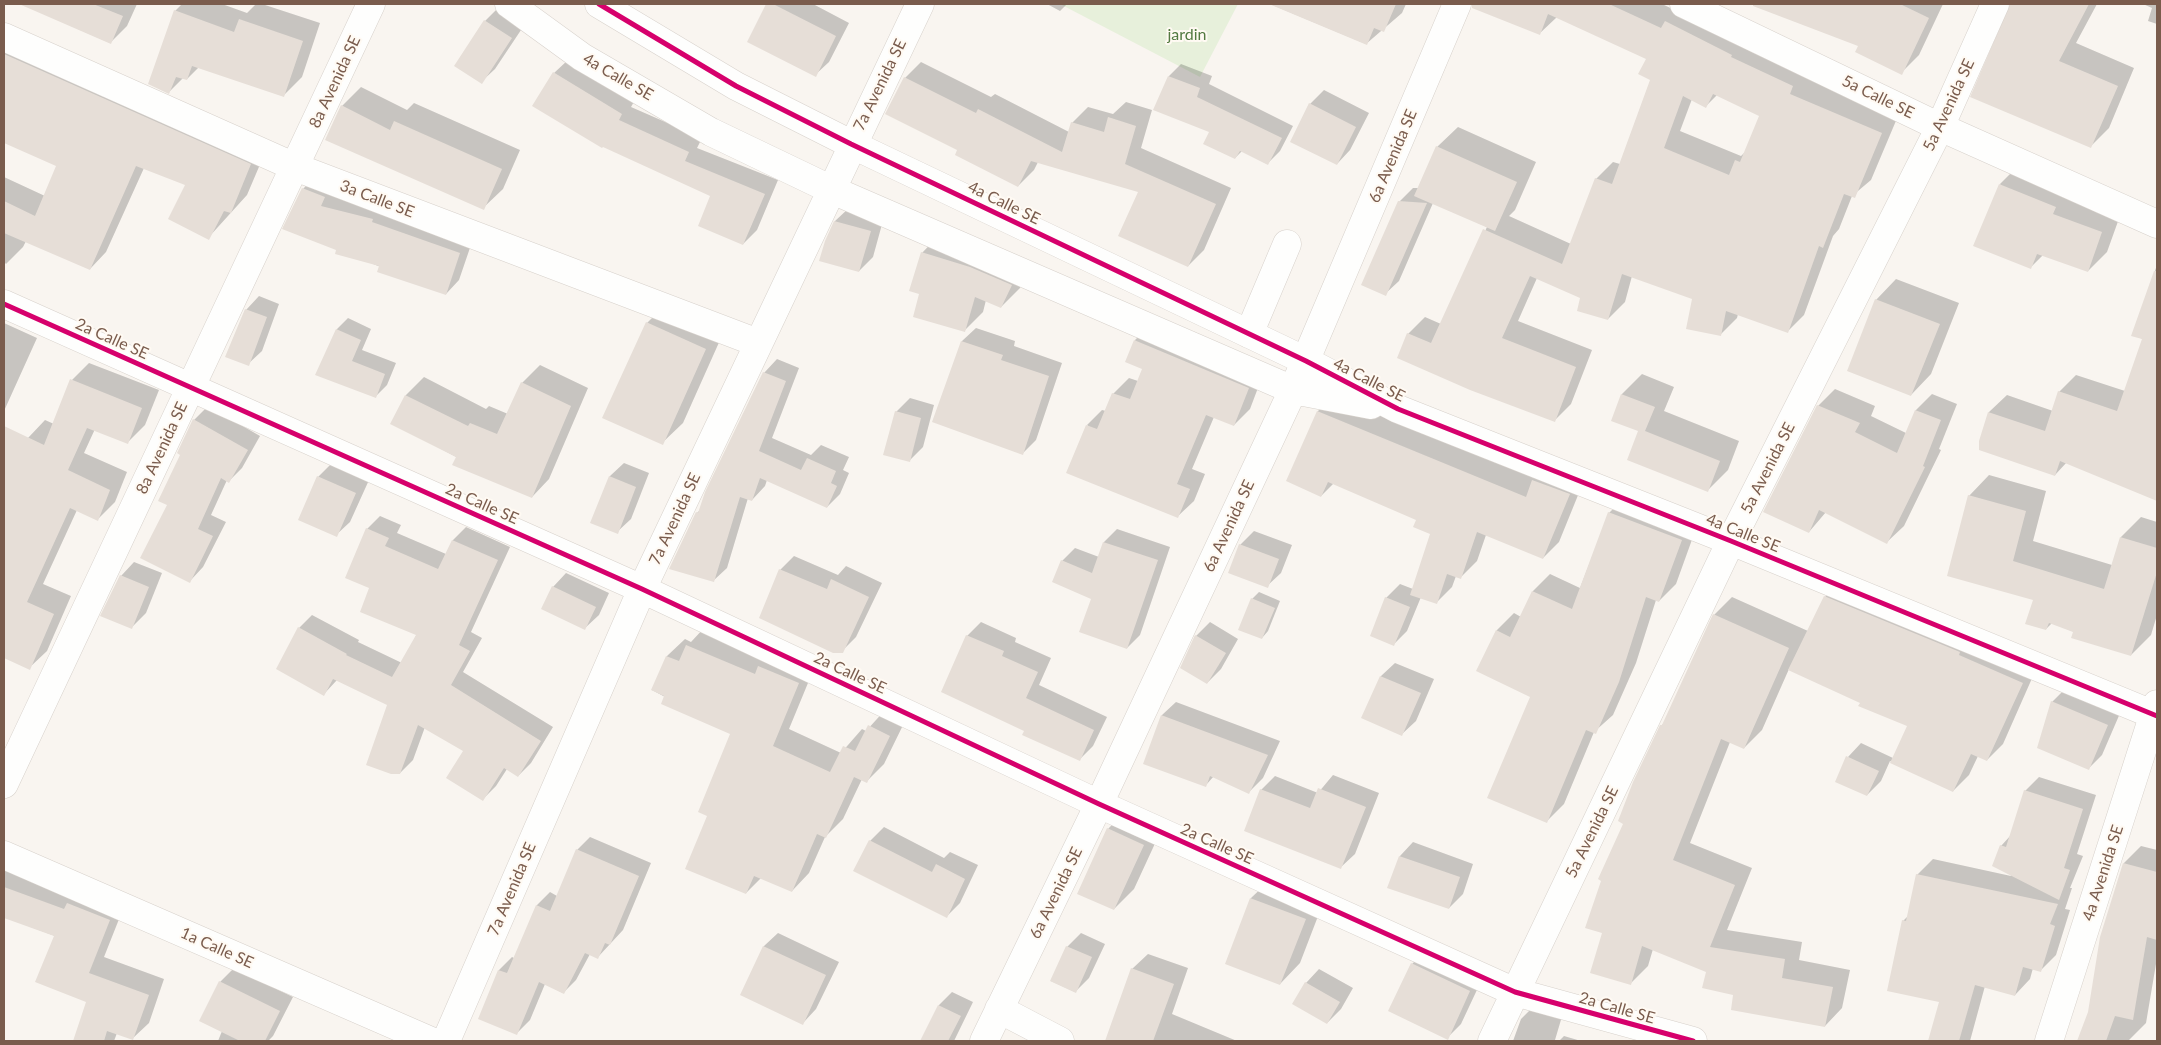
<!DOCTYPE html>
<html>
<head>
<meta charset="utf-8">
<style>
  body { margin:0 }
  #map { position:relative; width:2161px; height:1045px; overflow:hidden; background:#f9f5f0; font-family:Lato,sans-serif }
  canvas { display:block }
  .frame { position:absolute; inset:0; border:5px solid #7a5c4d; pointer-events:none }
</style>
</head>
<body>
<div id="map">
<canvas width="2161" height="1045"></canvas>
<div class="frame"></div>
</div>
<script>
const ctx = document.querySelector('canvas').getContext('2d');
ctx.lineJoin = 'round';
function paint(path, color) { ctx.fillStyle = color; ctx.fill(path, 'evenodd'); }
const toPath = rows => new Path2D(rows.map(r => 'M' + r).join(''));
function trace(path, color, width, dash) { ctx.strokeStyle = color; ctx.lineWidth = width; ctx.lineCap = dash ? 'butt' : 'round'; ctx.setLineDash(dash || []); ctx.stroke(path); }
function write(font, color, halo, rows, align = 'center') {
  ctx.font = font + ' Lato,sans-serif'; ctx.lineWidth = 4; ctx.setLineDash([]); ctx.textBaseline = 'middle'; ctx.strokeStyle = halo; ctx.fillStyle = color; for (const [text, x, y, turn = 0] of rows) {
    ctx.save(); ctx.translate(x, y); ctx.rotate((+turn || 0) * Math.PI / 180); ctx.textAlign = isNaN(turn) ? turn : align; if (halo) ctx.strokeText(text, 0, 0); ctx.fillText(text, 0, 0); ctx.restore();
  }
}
const green = toPath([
  [1060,4,1238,4,1200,77]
]);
const shadow = toPath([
  [21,4,137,4,127,26,110,43],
  [182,4,222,4,247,13,256,4,262,4,320,23,302,77,284,95,199,67,187,79,183,78,169,92,175,11],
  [768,4,813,4,849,23,829,62,815,75,749,41],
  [1047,4,1067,4,1060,11],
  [1270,4,1406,4,1402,13,1366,44],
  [1496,4,1662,4,1898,116,1871,180,1852,196,1839,229,1833,236,1804,315,1787,332,1738,314,1737,318,1720,335,1694,298,1632,276,1625,302,1608,319,1582,298,1537,278,1518,321,1592,350,1571,404,1554,421,1408,334,1425,317,1441,324,1487,227,1433,203,1399,281,1385,294,1399,202,1413,188,1419,188,1437,147,1458,127,1536,162,1515,210,1509,216,1571,244,1596,179,1613,162,1620,164,1651,79,1648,59,1557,17,1539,34,1492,14],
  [1717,95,1760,115,1746,151,1741,156,1680,131,1692,99,1706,106],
  [1765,4,1943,4,1919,55,1901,73,1860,46],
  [2011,4,2097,4,2076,43,2134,68,2109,128,2091,146,2010,11],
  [2143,4,2157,4,2157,24,2148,21,2152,8],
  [499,7,525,24,495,69,481,82,485,21],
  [4,29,267,148,247,195,208,238,187,184,144,168,106,252,90,269,26,241,23,247,6,264,4,262,4,177,45,196,58,166,65,133,4,107],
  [568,60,635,100,631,107,702,138,697,148,778,180,757,230,743,244,712,195,603,145,554,73],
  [921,62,991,97,995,94,1069,132,1072,123,1088,107,1113,114,1126,102,1152,110,1141,148,1231,188,1204,250,1188,266,1140,191,1038,162,1034,170,1018,186,958,150,905,78],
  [1181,64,1212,76,1209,84,1293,126,1280,151,1267,164,1242,151,1235,158,1211,132,1155,110,1169,76],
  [361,87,407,110,414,103,520,150,503,189,483,208,342,106],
  [1324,90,1369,113,1350,150,1337,164,1310,104],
  [2019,165,2121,213,2107,252,2088,271,2043,255,2031,267,2000,184],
  [316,175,473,239,459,280,446,294,337,249,303,189],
  [849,208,884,217,873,257,859,271,826,242,835,221],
  [940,234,1029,266,1020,288,1001,307,986,300,983,312,964,331,921,293,922,253],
  [2157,265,2157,499,2067,462,2055,475,1980,441,1989,412,2007,395,2053,411,2059,392,2076,375,2125,391,2143,339,2132,335],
  [1896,279,1959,303,1931,374,1911,395,1876,300],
  [259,296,279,304,262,351,248,364,246,310],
  [667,303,725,329,683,423,662,443,647,323],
  [348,318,371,329,362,350,396,363,387,385,376,396,317,375,337,329],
  [4,323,37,338,4,411],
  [1150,325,1264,372,1250,409,1234,425,1214,417,1192,469,1205,474,1194,501,1178,516,1087,425,1102,410,1106,411,1113,394,1129,378,1138,381,1143,368,1135,340],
  [976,328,1015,341,1014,346,1062,363,1036,440,1022,454,933,421,962,341],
  [777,359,799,368,772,438,811,455,821,445,849,457,843,470,849,473,840,494,827,507,767,480,765,486,752,500,748,498,727,568,713,581,697,513,701,509,764,373],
  [89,363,159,390,145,425,128,442,95,429,84,453,127,472,115,502,98,519,77,510,43,584,71,596,47,651,29,668,4,657,4,491,28,438,45,420,54,424,72,380],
  [540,365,588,388,549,479,532,497,392,423,406,395,424,377,486,409,489,406,508,414,522,383],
  [1642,374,1674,387,1664,411,1739,441,1728,470,1707,491,1639,430,1612,420,1622,394],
  [1835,389,1875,406,1871,416,1906,433,1916,410,1932,394,1957,404,1939,449,1941,450,1904,526,1887,542,1826,512,1809,532,1818,406],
  [1334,395,1585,478,1559,542,1543,558,1486,535,1477,561,1461,577,1456,576,1452,587,1436,603,1421,597,1407,631,1393,645,1386,598,1400,584,1413,589,1431,533,1418,519,1334,483,1321,496,1288,481,1318,411],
  [910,398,934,405,923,447,909,461,896,412],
  [208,406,260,436,242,468,229,481,227,480,211,515,226,522,203,567,190,581,169,504,194,420],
  [332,463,369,480,350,522,336,535,318,477],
  [624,463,649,473,631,519,617,532,592,522,610,476],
  [1989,475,2046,491,2033,541,2112,565,2121,537,2141,517,2157,522,2157,615,2151,635,2131,655,2052,623,2046,629,2034,599,1969,496],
  [1626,496,1698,523,1676,584,1659,601,1656,600,1636,663,1613,715,1594,732,1564,804,1547,821,1531,696,1478,671,1497,630,1514,613,1521,617,1533,591,1550,574,1580,588,1609,513],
  [380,516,401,525,397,533,446,554,453,540,466,527,510,547,471,632,482,638,463,672,553,727,531,763,518,776,507,769,496,786,483,799,465,751,425,727,413,760,400,773,389,705,337,680,324,694,299,628,312,615,359,640,358,642,402,663,417,634,371,588,367,529],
  [1117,529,1170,547,1140,635,1127,648,1093,598,1062,561,1075,548,1099,557,1104,542],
  [1254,531,1292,545,1281,573,1267,586,1240,545],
  [794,556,838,575,846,566,882,583,856,637,842,651,780,570],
  [134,562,162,573,146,613,132,627,121,576],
  [566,573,609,593,599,615,585,628,553,587],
  [1841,581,2037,667,2003,744,1987,760,1978,756,1969,775,1953,791,1890,761,1881,781,1867,795,1848,757,1861,743,1893,758,1909,725,1789,669,1762,730,1744,748,1730,742,1690,843,1752,868,1727,930,1802,942,1799,960,1850,970,1842,1008,1825,1026,1735,994,1708,971,1653,949,1648,966,1631,983,1603,932,1625,823,1662,725,1665,722,1714,615,1732,597,1808,631,1825,597],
  [1259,592,1280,601,1268,631,1262,638,1252,599],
  [981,622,1016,638,1015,642,1051,658,1039,685,1107,717,1093,746,1079,760,1026,730,967,636],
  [1210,622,1238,639,1221,669,1207,683,1196,636],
  [704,628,815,666,789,729,841,753,862,729,866,731,886,709,906,719,884,764,867,781,862,779,843,819,825,837,809,873,792,891,761,878,746,893,709,815,732,733,652,690,667,656,685,639,691,642],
  [1395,663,1434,679,1416,721,1402,734,1363,718,1381,676],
  [2066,688,2121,711,2102,755,2089,768,2052,702],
  [1176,702,1280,741,1263,778,1249,792,1214,776,1206,785,1145,763,1162,715],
  [1333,775,1379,793,1355,854,1341,867,1261,790,1275,776,1318,793],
  [2039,777,2096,795,2077,854,2083,856,2070,888,2072,888,2065,909,2070,910,2056,955,2040,971,2033,968,2030,979,2015,995,1985,986,1970,1041,1929,1041,1941,1001,1903,921,1908,916,1917,875,1933,859,2011,876,2001,846,2011,835,2025,791],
  [1128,808,1164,824,1134,889,1114,909,1108,829],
  [884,827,944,858,950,852,978,865,960,903,947,916,855,870,870,841],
  [590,837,651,863,623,930,598,957,590,954,576,980,563,993,545,984,530,1020,517,1033,480,1018,499,970,512,957,514,958,537,905,550,892,557,896,577,850],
  [1413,842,1473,864,1463,894,1449,908,1389,887,1400,856],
  [2141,846,2157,850,2157,958,2146,1023,2128,1041,2078,1041,2089,1012,2124,863],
  [4,866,125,904,104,957,164,979,149,1023,133,1038,117,1033,114,1041,75,1041,87,1001,55,936,4,917],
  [1272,878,1325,898,1300,963,1280,984,1226,963,1251,898],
  [778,933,839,962,816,1009,803,1023,742,994,764,946],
  [1081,933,1105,944,1089,978,1075,992,1051,981,1067,947],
  [1426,950,1483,977,1461,1024,1447,1038,1412,964],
  [1148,954,1188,968,1172,1014,1237,1041,1106,1041,1132,969],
  [234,968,293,997,273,1036,268,1041,218,1041,222,1031,220,982],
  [1319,969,1353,988,1341,1009,1327,1023,1306,983],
  [952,992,973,1002,954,1041,921,1041,939,1005],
  [1535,1005,1563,1013,1555,1040,1513,1041,1521,1019],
  [1564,1036,1581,1041,1559,1041]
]);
const building = toPath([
  [19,4,93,4,123,16,111,44],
  [766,4,773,4,836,36,816,77,747,42],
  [1269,4,1396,4,1384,32,1374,28,1367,45],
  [1472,4,1609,4,1661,28,1665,21,1732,55,1731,57,1793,86,1790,94,1882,133,1855,198,1844,194,1823,248,1819,246,1788,333,1726,311,1721,336,1686,329,1692,299,1622,274,1608,320,1577,311,1580,298,1530,276,1502,338,1576,367,1555,422,1470,390,1397,358,1407,333,1431,343,1483,229,1562,264,1595,178,1612,184,1650,80,1638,74,1646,59,1548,14,1540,35,1472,8],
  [1713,94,1759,116,1740,162,1735,160,1729,175,1664,148,1683,96,1706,108],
  [1753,4,1900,4,1929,18,1902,75,1855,52,1858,46,1753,6],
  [2010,4,2089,4,2059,61,2118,86,2091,148,1970,97],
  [174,10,234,32,239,19,303,41,284,97,192,66,187,80,176,77,169,94,148,84],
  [484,20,512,38,482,84,454,66],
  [4,54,251,164,231,213,224,211,209,240,168,219,185,185,136,166,90,270,4,233,4,201,35,216,56,166,4,143],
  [553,72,622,114,619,120,689,152,685,161,765,194,743,245,698,226,710,196,603,147,602,148,532,106],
  [1168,76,1200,88,1197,97,1282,138,1268,165,1240,151,1235,159,1203,144,1209,132,1153,110],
  [904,77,976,113,978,109,1062,152,1071,122,1104,132,1108,117,1136,126,1125,164,1216,204,1188,267,1118,236,1138,192,1031,161,1018,187,955,155,957,150,885,114],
  [1309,103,1356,127,1337,165,1290,142],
  [341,105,390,130,394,121,502,169,484,210,325,140],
  [1436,146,1517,182,1495,231,1414,196],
  [1999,184,2056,207,2053,214,2102,232,2088,272,2037,254,2031,269,1973,246],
  [302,188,325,197,321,206,373,219,372,222,460,253,446,295,377,272,379,266,335,254,336,250,282,229],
  [1398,201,1427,203,1386,296,1361,285],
  [834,221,871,231,859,272,819,261,825,241],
  [921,252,970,267,1012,285,1001,308,975,297,965,332,913,317,919,294,909,291],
  [2154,271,2157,271,2157,501,2060,461,2055,476,1979,450,1979,441,1988,412,2045,431,2058,391,2117,411,2142,339,2131,336],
  [1875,299,1940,324,1911,396,1847,371],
  [245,309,267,317,249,366,225,357],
  [646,322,706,349,663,445,602,418],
  [336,329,361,340,352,361,385,374,376,398,315,375],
  [1134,340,1249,388,1234,426,1206,415,1177,484,1190,489,1178,518,1066,473,1086,425,1097,429,1112,393,1130,399,1142,369,1125,362],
  [961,341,1003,355,1001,360,1049,376,1023,455,932,422],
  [763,372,786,381,759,451,801,470,807,458,836,471,831,483,837,486,827,508,760,478,752,501,740,497,714,582,669,569,696,512,698,513,705,492],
  [70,379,142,408,128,444,87,428,68,470,110,490,98,521,70,508,27,602,54,614,30,670,4,658,4,426,44,445],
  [521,382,571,406,532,498,452,465,456,457,390,424,405,395,468,426,470,423,497,434],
  [1621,394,1655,407,1645,431,1720,461,1708,492,1627,460,1638,431,1611,421],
  [1817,405,1860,423,1855,432,1897,453,1915,410,1941,420,1923,466,1925,467,1887,544,1819,510,1809,533,1763,512],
  [895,411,921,418,910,462,883,455],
  [1317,411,1526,497,1532,480,1570,494,1543,559,1477,532,1461,579,1447,574,1437,604,1410,595,1430,534,1413,527,1416,520,1328,482,1321,497,1286,481],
  [193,419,248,450,229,483,221,478,198,529,213,536,190,583,140,558,167,505,158,501,180,455,177,453],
  [317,476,356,493,337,537,298,520],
  [609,476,636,487,618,534,590,523],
  [1968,495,2026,511,2013,561,2104,589,2120,537,2157,548,2157,572,2131,656,2071,638,2073,632,2049,623,2046,630,2025,624,2033,600,1947,576],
  [1608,512,1682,540,1659,602,1646,597,1619,682,1596,734,1586,730,1547,823,1487,798,1530,697,1476,671,1496,630,1510,637,1532,591,1572,609],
  [366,528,389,538,385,546,438,569,452,540,498,560,459,645,470,651,451,685,541,741,518,777,504,768,483,801,446,778,463,751,418,725,400,774,391,774,366,765,387,705,333,679,324,696,276,669,298,627,347,654,346,655,392,677,416,635,360,612,369,588,345,578],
  [1103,542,1158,560,1127,649,1079,632,1091,599,1052,582,1061,560,1092,573],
  [1239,544,1279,559,1268,588,1228,573],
  [779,569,827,589,831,579,869,597,843,653,833,653,759,618],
  [120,575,149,587,132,629,100,616],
  [552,586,596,607,585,630,541,609],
  [1824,596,1960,652,1959,655,2023,683,1987,761,1971,754,1953,792,1890,763,1907,726,1858,706,1860,703,1788,670],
  [1385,597,1410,607,1394,646,1370,636],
  [1251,598,1275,608,1262,639,1238,630],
  [1713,614,1789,648,1744,749,1721,739,1673,860,1735,885,1710,947,1785,959,1782,978,1833,987,1825,1027,1731,1010,1733,995,1702,988,1706,972,1642,946,1631,985,1590,973,1602,933,1585,928,1601,881,1598,879,1623,824,1618,821,1633,782,1660,725,1662,725],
  [966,635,1004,651,1002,656,1038,672,1026,698,1094,730,1080,761,1022,735,1024,731,941,692],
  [1195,635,1226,653,1207,684,1180,668],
  [686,645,755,674,758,666,799,683,773,746,830,772,843,746,855,751,868,725,890,736,867,783,854,777,826,838,817,834,792,892,754,876,746,894,685,869,707,816,698,812,730,734,661,704,664,696,651,690,666,656,679,661],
  [1380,676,1421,693,1402,736,1361,718],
  [2051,701,2108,725,2089,770,2037,748],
  [1161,715,1268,755,1249,794,1210,776,1206,787,1143,764],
  [1846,756,1879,771,1867,796,1835,782],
  [1318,788,1366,807,1341,869,1244,831,1260,789,1310,808],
  [2024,790,2083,809,2064,868,2070,870,2059,900,1992,866,2000,845,2006,847],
  [1107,828,1144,845,1114,910,1077,894],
  [869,840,932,872,936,864,965,879,947,918,853,871],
  [576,849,639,876,610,945,605,943,598,959,585,953,564,994,539,982,517,1035,478,1019,498,970,507,973,536,905,550,911],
  [1399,856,1460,877,1449,909,1387,888],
  [2123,863,2157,872,2157,940,2147,937,2133,1020,2115,1016,2106,1041,2077,1041,2088,1012,2100,937],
  [1916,874,2058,904,2050,924,2055,926,2041,972,2023,967,2015,996,1975,985,1959,1041,1928,1041,1939,1002,1887,991,1902,920,1906,921],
  [4,887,64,909,67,903,110,920,89,973,149,995,133,1040,107,1031,104,1041,73,1041,86,1002,35,982,54,936,4,918],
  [1250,898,1306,919,1280,985,1225,964],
  [763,946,826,975,803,1025,740,995],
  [1066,946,1092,957,1076,993,1050,981],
  [1411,963,1470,991,1448,1040,1388,1011],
  [1131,968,1174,984,1153,1041,1105,1041],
  [219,981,280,1011,265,1041,240,1041,199,1021],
  [1305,982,1340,1002,1327,1024,1292,1004],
  [938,1005,961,1016,948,1041,920,1041]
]);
const minor = toPath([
  [509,4,582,57,711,132,830,189,1293,390,1371,405],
  [599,4,736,86,851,144,1306,361,1398,409,1731,541,2157,716],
  [1684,4,1940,127,2157,224],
  [4,37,295,167,758,343],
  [4,304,642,589,1099,804,1515,992,1693,1041],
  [1249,334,1287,244],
  [4,784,371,4],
  [4,855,431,1041],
  [999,1009,1060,1041],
  [446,1041,642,589,920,4],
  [984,1041,1099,804,1293,390,1457,4],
  [1492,1041,1731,541,1940,127,1995,4],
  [2049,1041,2157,704]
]);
const cycleway = toPath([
  [599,4,736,86,851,144,1306,361,1398,409,1731,541,2157,716],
  [4,304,642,589,1099,804,1515,992,1693,1041]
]);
const parkNames = [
  ["jardin",1187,35]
];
const streetNames = [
  ["4a Calle SE",618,77,30],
  ["8a Avenida SE",335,82,-65],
  ["7a Avenida SE",880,85,-64],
  ["5a Calle SE",1878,97,26],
  ["5a Avenida SE",1949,105,-65],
  ["6a Avenida SE",1393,156,-67],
  ["3a Calle SE",377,199,21],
  ["4a Calle SE",1004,203,26],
  ["2a Calle SE",112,339,24],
  ["4a Calle SE",1369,380,27],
  ["8a Avenida SE",162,448,-65],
  ["5a Avenida SE",1768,468,-63],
  ["2a Calle SE",482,504,24],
  ["7a Avenida SE",675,519,-65],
  ["6a Avenida SE",1229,526,-65],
  ["4a Calle SE",1743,533,22],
  ["2a Calle SE",850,673,25],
  ["5a Avenida SE",1592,832,-64],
  ["2a Calle SE",1217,844,24],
  ["4a Avenida SE",2103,873,-72],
  ["7a Avenida SE",512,889,-67],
  ["6a Avenida SE",1056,893,-64],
  ["1a Calle SE",217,948,24],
  ["2a Calle SE",1617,1008,16]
];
paint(green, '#e7f0db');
paint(shadow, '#0003');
paint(building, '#e6ded7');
trace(minor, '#d7d1cb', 29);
trace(minor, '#fefefd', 28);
trace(cycleway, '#d6006c', 5);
write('16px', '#537a41', '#fffaf3', parkNames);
write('16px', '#7a5c4d', '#fffaf3', streetNames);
</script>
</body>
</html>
